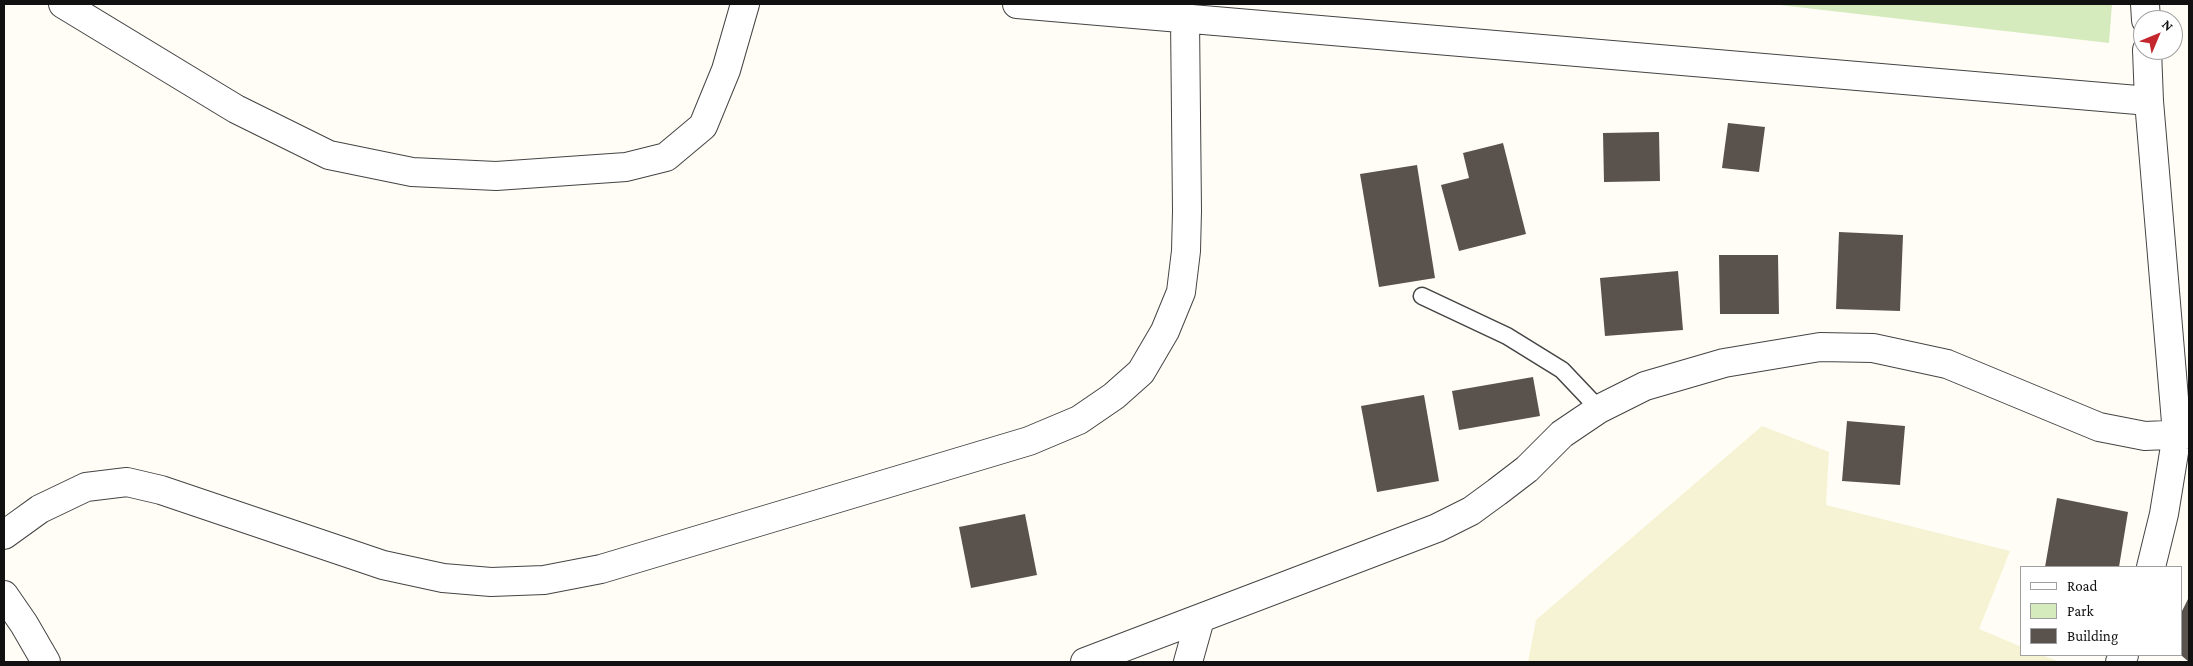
<!DOCTYPE html>
<html>
<head>
<meta charset="utf-8">
<style>
  body { margin:0 }
  #map { position:relative; width:2193px; height:666px; overflow:hidden; background:#fffdf5; font-family:"Crimson Pro",serif }
  canvas { display:block }
  .frame { position:absolute; inset:0; border:5px solid #111; pointer-events:none }
  .legend { position:absolute; left:2020px; top:566px; width:162px; height:90px; box-sizing:border-box; background:#fff; border:1px solid #a0a0a0; margin:0; padding:6px 9px; list-style:none; font-size:15px; color:#111 }
  .legend li { display:flex; align-items:center; gap:10px; height:25px }
  .legend b { width:25px; border:1px solid #a0a0a0 }
  .north { position:absolute; left:2133px; top:10px; width:50px; height:50px; box-sizing:border-box; background:#fff; border:1px solid #a0a0a0; border-radius:50%; rotate:45deg; font-size:14px; font-weight:700; line-height:20px; text-align:center; color:#111 }
  .north::after { content:''; display:block; margin:auto; width:18px; height:22px; background:#c4262e; clip-path:polygon(50% 0,100% 100%,50% 72%,0 100%) }
</style>
</head>
<body>
<div id="map">
<canvas width="2193" height="666"></canvas>
<div class="frame"></div>
<ul class="legend">
<li><b style="height:6px;background:#fff"></b>Road</li>
<li><b style="height:14px;background:#d5ebbd"></b>Park</li>
<li><b style="height:14px;background:#5a524d"></b>Building</li>
</ul>
<div class="north">N</div>
</div>
<script>
const ctx = document.querySelector('canvas').getContext('2d');
ctx.lineJoin = 'round';
function paint(path, color) { ctx.fillStyle = color; ctx.fill(path, 'evenodd'); }
const toPath = rows => new Path2D(rows.map(r => 'M' + r).join(''));
function trace(path, color, width, dash) { ctx.strokeStyle = color; ctx.lineWidth = width; ctx.lineCap = dash ? 'butt' : 'round'; ctx.setLineDash(dash || []); ctx.stroke(path); }
const farmland = toPath([
  [1762,426,1829,452,1826,505,2010,551,1979,629,2022,647,2022,655,2042,655,2060,662,1528,662,1536,620]
]);
const green = toPath([
  [1771,4,2112,4,2109,43]
]);
const building = toPath([
  [1728,123,1765,127,1759,172,1722,168],
  [1659,132,1660,181,1604,182,1603,133],
  [1503,143,1526,234,1459,251,1441,185,1469,178,1463,153],
  [1417,165,1435,278,1379,287,1360,174],
  [1839,232,1903,235,1900,311,1836,309],
  [1719,255,1778,255,1779,314,1720,314],
  [1678,271,1683,330,1605,336,1600,278],
  [1533,377,1540,416,1459,430,1452,391],
  [1424,395,1439,481,1377,492,1361,406],
  [1847,421,1905,426,1900,485,1842,481],
  [2057,498,2128,512,2119,567,2045,567],
  [1025,514,1037,575,971,588,959,527],
  [2189,597,2189,662,2182,656,2182,611]
]);
const lane = toPath([
  [1422,296,1507,336,1562,370,1599,409]
]);
const street = toPath([
  [63,4,236,109,329,155,412,172,496,176,626,167,666,157,703,126,726,70,745,4],
  [1017,4,2149,101,2147,50],
  [2145,4,2146,20],
  [2149,101,2177,434,2164,514,2151,567],
  [4,535,40,509,86,487,127,482,161,490,383,565,443,578,491,582,544,580,601,569,1029,441,1079,420,1114,396,1141,372,1165,331,1181,292,1186,251,1187,211,1185,19],
  [4,595,24,624,46,662],
  [1085,662,1437,528,1471,511,1497,492,1527,469,1562,434,1599,409,1645,386,1724,363,1820,347,1873,348,1947,364,2099,427,2145,436,2189,434],
  [1188,662,1200,619],
  [2120,662,2124,655]
]);
paint(farmland, '#f6f3d4');
paint(green, '#d5ebbd');
paint(building, '#5a524d');
trace(lane, '#444', 19);
trace(street, '#444', 30);
trace(lane, '#fff', 16);
trace(street, '#fff', 28);
</script>
</body>
</html>
